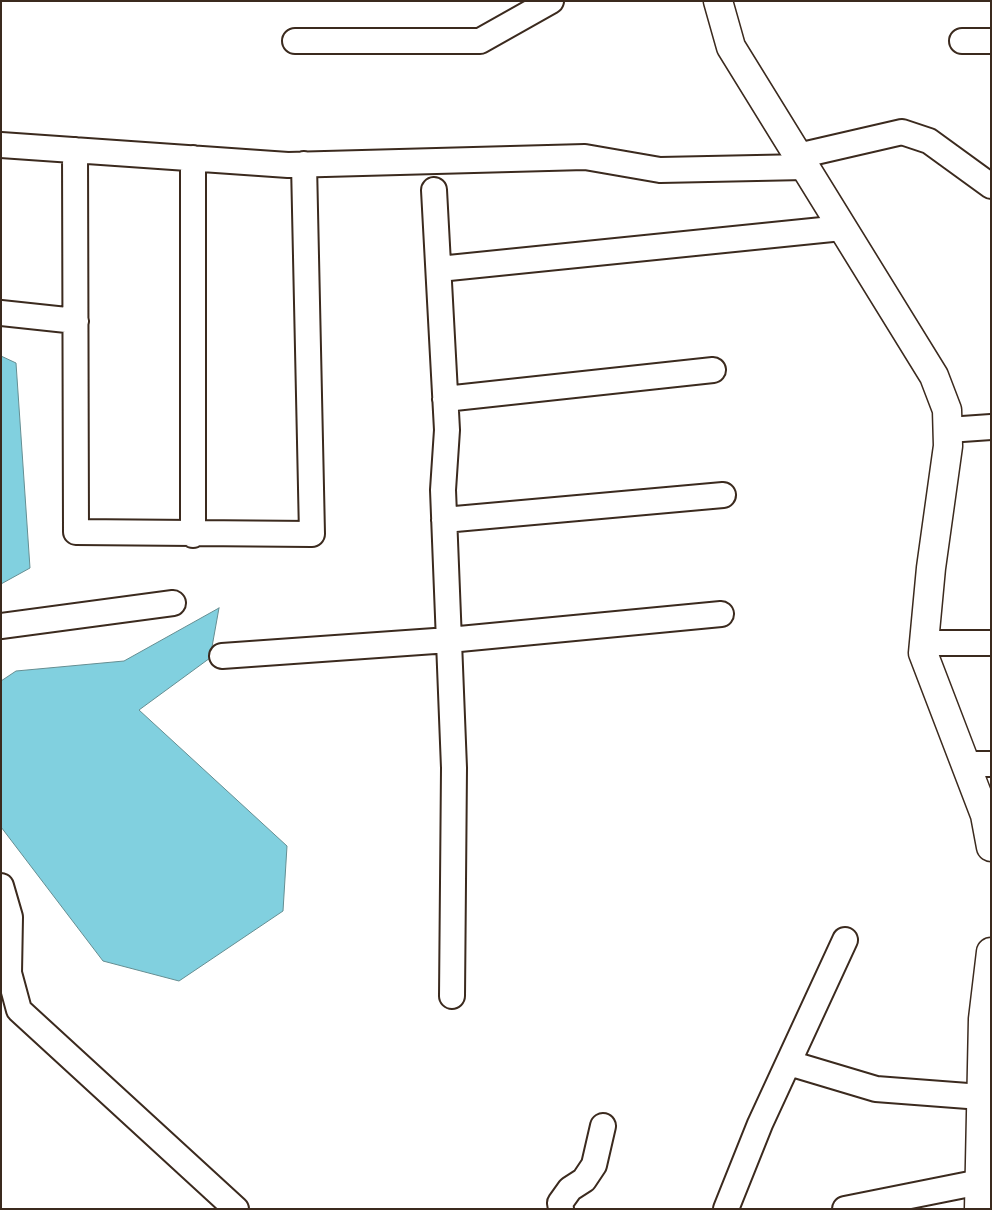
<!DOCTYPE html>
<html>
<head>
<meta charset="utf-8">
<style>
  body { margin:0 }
  #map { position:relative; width:992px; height:1210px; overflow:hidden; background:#fff; font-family:"Shantell Sans",sans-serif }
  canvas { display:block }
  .frame { position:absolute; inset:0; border:2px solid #3b2a1e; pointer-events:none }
</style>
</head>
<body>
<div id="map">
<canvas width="992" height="1210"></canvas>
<div class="frame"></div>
</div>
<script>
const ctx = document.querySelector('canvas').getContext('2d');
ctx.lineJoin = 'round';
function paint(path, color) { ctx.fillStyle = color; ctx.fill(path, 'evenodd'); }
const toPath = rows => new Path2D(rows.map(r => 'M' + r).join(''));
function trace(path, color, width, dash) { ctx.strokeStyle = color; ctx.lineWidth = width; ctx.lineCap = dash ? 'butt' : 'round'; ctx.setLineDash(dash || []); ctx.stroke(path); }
const water = toPath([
  [1,356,16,363,30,568,1,584,1,356],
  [219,608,210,658,139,710,287,846,283,911,179,981,103,961,1,827,1,681,16,671,124,661,219,608]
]);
const street = toPath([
  [295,41,480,41,551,1],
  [962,41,991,41],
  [1,145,288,165,585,157,660,170,805,167],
  [75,150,76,532,312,534,304,164],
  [798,156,902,132,929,141,991,186],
  [193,158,193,535],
  [434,190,447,430,443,490,454,768,452,996],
  [439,269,842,228],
  [1,313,76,321],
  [445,399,713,370],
  [948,430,991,427],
  [444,520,723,495],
  [1,626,173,603],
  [924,643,991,643],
  [222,656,449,640,721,614],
  [966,764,991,764],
  [1,886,10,917,9,973,19,1010,236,1209],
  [789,1063,876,1089,981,1097],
  [561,1209,560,1203,570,1189,584,1180,594,1165,603,1126],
  [726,1209,760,1124,845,940],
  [845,1209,980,1182]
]);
const secondary = toPath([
  [718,1,731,47,934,376,947,410,948,446,931,568,923,653,985,815,991,847],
  [979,1209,983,1019,991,952]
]);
paint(water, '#81d0df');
trace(water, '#658e92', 1);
trace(street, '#3b2a1e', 28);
trace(secondary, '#3b2a1e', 31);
trace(street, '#fff', 24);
trace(secondary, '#fff', 28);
</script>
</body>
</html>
